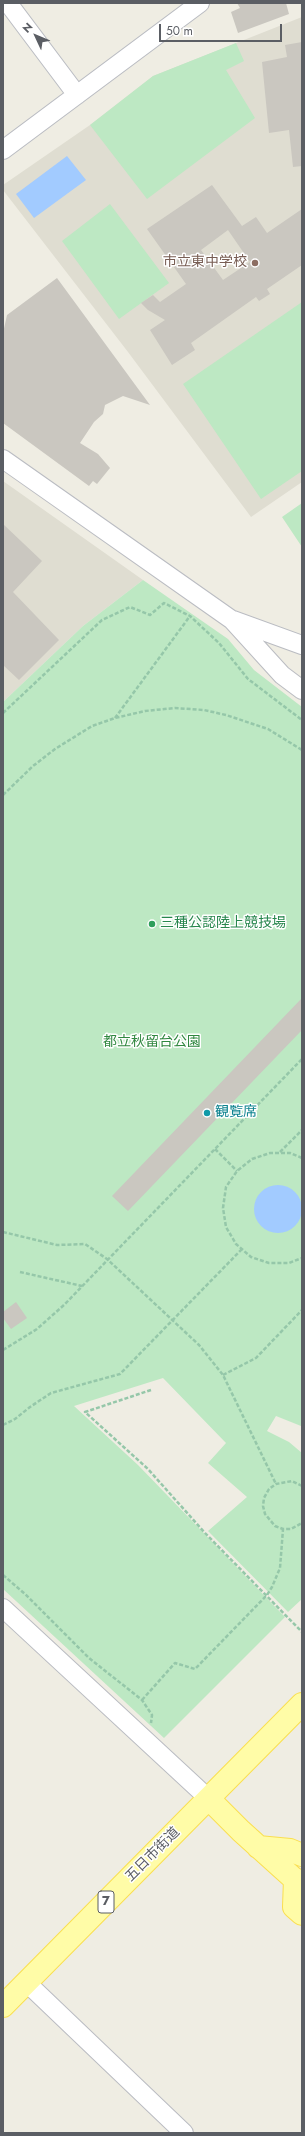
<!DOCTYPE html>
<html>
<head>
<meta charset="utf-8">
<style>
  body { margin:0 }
  #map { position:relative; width:305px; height:2136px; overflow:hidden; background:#efede3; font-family:Jost,sans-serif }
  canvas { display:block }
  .frame { position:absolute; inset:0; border:4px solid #5b5e64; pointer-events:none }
  .north { position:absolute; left:16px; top:16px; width:40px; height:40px; -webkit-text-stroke:3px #fff; paint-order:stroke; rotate:314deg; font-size:11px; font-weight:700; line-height:16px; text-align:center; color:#5b5e64 }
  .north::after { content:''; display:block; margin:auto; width:14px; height:18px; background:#5b5e64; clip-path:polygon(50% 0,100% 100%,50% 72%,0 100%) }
  .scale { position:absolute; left:159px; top:24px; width:123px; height:18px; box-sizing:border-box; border:2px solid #5b5e64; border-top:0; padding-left:5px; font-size:12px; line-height:14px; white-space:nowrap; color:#5b5e64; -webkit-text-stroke:3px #fff; paint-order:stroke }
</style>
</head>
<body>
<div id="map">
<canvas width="305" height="2136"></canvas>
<div class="frame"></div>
<div class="north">N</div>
<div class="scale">50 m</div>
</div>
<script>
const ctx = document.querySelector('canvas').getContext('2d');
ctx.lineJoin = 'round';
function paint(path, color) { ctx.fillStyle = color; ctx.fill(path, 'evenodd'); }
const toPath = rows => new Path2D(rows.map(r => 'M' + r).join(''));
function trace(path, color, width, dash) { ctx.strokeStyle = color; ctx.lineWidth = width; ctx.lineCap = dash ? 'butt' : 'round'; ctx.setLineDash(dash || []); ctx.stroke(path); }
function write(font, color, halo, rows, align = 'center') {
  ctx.font = font + ' Jost,"Noto Sans JP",sans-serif'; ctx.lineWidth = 3; ctx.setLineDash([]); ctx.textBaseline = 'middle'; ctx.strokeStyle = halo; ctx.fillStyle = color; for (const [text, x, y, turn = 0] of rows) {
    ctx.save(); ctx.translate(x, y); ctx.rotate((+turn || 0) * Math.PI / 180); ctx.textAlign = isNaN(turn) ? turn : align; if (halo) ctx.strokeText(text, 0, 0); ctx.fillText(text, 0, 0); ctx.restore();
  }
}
const education = toPath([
  [302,17,302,482,251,517,128,352,3,190,3,185,90,125,153,76],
  [3,481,143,580,83,626,3,702]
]);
const green = toPath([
  [236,43,244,61,226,70,255,118,147,199,90,125,153,76],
  [110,204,169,283,119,319,62,241],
  [302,302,302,471,261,499,183,384],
  [302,503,302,547,282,517],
  [143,580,228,639,254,670,302,707,302,1424,301,1426,276,1416,267,1431,289,1442,302,1453,302,1599,288,1612,208,1531,247,1497,208,1463,226,1443,163,1378,74,1406,138,1465,285,1617,164,1738,3,1589,3,702,83,626]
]);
const water = toPath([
  [67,156,86,180,34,218,16,194],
  '254 1209a24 24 0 1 1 48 0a24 24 0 1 1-48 0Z'
]);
const building = toPath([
  [237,3,286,3,289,14,238,33,231,12,240,8],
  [302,42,302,166,293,167,289,130,269,133,262,62,287,57,285,45],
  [212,185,242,226,256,217,267,233,302,209,302,265,267,289,270,294,259,301,256,297,191,343,195,350,172,365,150,330,165,320,148,310,141,303,153,295,160,302,186,284,147,229],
  [228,230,250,262,223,280,201,250],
  [57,278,150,405,123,396,105,405,103,414,94,422,80,443,98,454,110,468,97,484,93,481,89,486,3,423,3,333,7,315],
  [3,524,42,561,13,592,59,640,19,680,3,665],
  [302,998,302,1030,128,1211,112,1196],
  [16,1302,27,1318,11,1329,3,1318,3,1312]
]);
const path = toPath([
  [3,713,102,620,130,607,150,615,164,603,190,616,219,643,248,679,302,720],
  [115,718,190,616],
  [3,795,33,766,55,749,92,726,115,718,145,711,175,708,204,710,226,715,268,729,302,750],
  [215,1149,237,1171],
  [280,1152,302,1130],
  [302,1158,290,1153,270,1153,252,1159,237,1171,226,1187,223,1208,226,1227,236,1244,251,1257,269,1263,289,1263,302,1258],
  [3,1232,57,1245,85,1244,107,1259,199,1345,223,1375,276,1484],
  [20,1272,82,1286],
  [3,1350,37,1329,64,1305,302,1059],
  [223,1375,256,1358,302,1310],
  [151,1390,85,1412,148,1469,205,1533,302,1632],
  [3,1425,15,1419,30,1407,51,1393,120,1374,242,1249],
  [302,1486,292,1481,276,1484,269,1489,264,1498,263,1506,265,1514,275,1526,283,1529,291,1529,302,1523],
  [3,1575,25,1594,89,1658,142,1700,152,1715,151,1723],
  [142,1700,175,1663,195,1669,267,1595,272,1587,280,1568,283,1529]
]);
const minor = toPath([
  [8,3,77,95],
  [3,150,200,3],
  [3,459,232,620,282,675,302,690],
  [233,620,302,645],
  [3,1608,209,1799],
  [26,1982,184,2133]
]);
const major = toPath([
  [209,1799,241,1831,302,1886],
  [258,1847,290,1850,302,1855],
  [295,1879,294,1907,302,1914],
  [3,2006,302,1704]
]);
const markers = [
  [255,263,4,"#8d6e63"],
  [152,924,4,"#2e9e5b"],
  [207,1113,4,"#0f9aa8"]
];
const shields = [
  [106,1902,16]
];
const shieldNames = [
  ["7",106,1902]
];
const educationNames = [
  ["市立東中学校",247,263]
];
const leisureNames = [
  ["三種公認陸上競技場",160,924]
];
const parkNames = [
  ["都立秋留台公園",152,1043]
];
const cultureNames = [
  ["観覧席",215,1113]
];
const streetNames = [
  ["五日市街道",153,1855,-45]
];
paint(education, '#dfddd1');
paint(green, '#bde8c3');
paint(water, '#a2cbff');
paint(building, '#cac7c0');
trace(minor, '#babcc2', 20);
trace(major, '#fadf50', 24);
trace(path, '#95c7a9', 2.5, [4, 2]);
trace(minor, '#fff', 18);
trace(major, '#fffca7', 22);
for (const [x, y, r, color] of markers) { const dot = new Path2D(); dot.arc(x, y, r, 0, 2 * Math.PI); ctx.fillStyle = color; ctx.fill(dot); trace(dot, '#fff', 1.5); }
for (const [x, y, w] of shields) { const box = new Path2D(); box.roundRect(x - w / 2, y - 11, w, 22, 3); ctx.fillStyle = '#fff'; ctx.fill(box); trace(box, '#5b5e64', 1); }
write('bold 13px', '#5b5e64', null, shieldNames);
write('14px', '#785e54', '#fff', educationNames, 'right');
write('14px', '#27864d', '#fff', leisureNames, 'left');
write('14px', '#2f873f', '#fff', parkNames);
write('14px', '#0d838f', '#fff', cultureNames, 'left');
write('14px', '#5b5e64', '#fff', streetNames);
</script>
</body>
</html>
